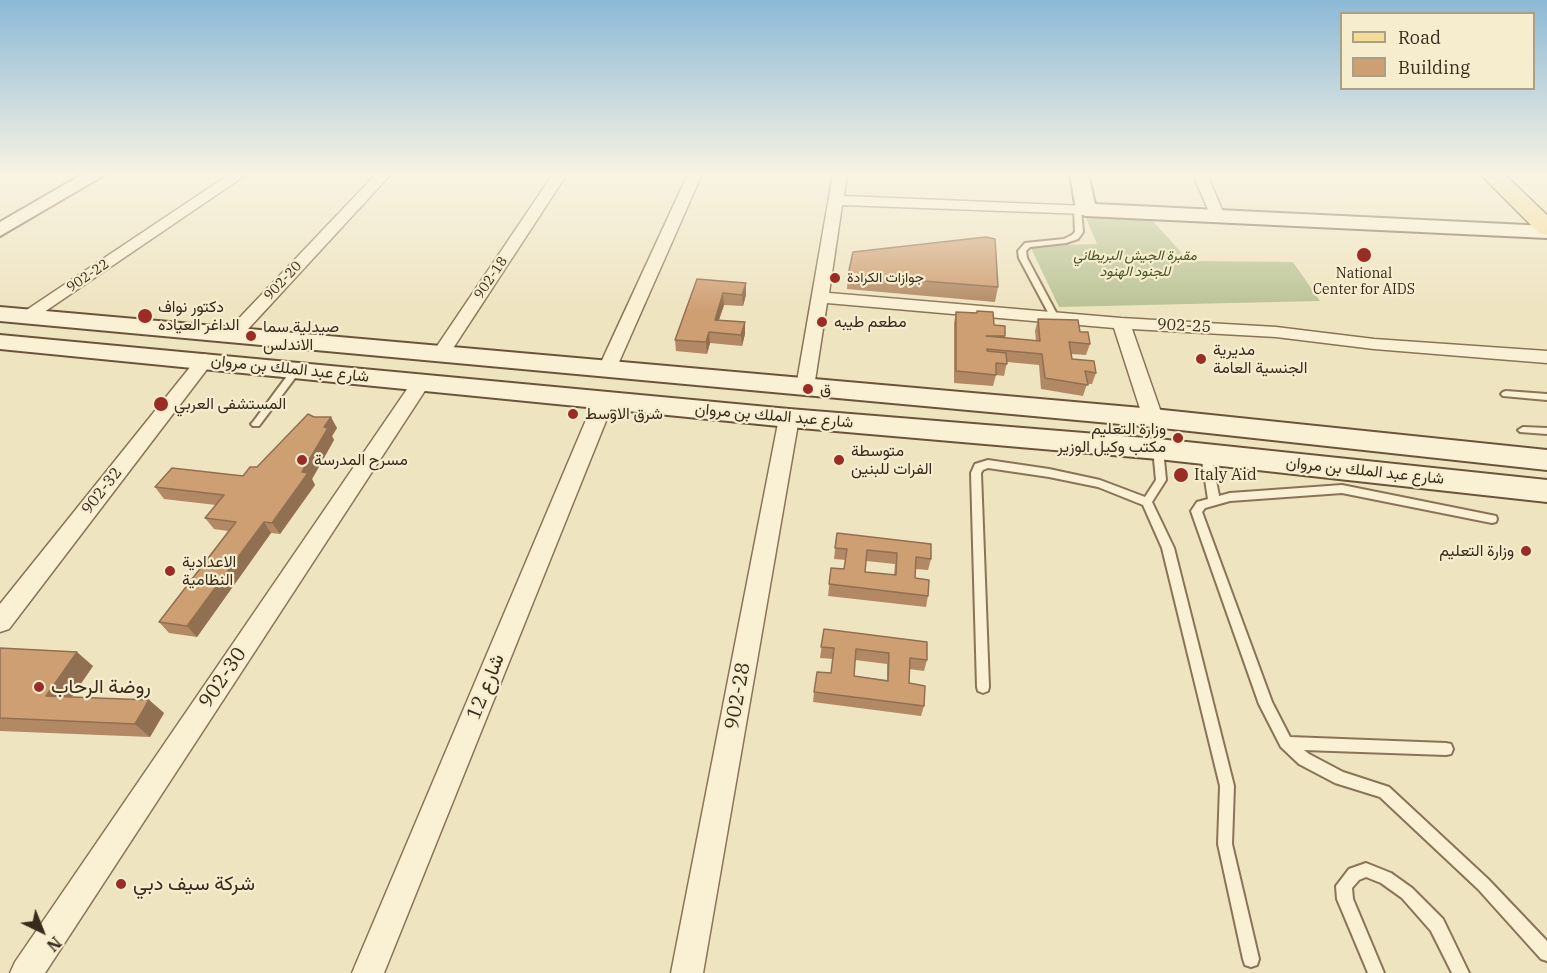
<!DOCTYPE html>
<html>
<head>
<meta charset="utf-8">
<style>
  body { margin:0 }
  #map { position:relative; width:1547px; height:973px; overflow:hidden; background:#efe4c0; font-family:"IBM Plex Serif",serif }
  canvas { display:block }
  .legend { position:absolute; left:1340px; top:12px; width:195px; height:78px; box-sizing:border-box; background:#f6edcf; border:2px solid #aa9f87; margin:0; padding:8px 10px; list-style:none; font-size:18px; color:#382b1c }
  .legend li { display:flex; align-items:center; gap:12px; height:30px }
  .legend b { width:30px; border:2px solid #aa9f87 }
  .north { position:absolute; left:12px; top:901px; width:60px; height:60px; -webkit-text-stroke:4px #f6edcf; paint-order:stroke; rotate:137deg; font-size:16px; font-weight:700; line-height:24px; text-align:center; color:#382b1c }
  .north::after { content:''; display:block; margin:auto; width:21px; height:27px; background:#382b1c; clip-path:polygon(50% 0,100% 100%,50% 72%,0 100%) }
</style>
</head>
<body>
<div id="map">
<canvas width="1547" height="973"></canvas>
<ul class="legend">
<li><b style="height:8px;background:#f4dc96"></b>Road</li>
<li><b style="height:16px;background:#cf9f74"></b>Building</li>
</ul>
<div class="north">N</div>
</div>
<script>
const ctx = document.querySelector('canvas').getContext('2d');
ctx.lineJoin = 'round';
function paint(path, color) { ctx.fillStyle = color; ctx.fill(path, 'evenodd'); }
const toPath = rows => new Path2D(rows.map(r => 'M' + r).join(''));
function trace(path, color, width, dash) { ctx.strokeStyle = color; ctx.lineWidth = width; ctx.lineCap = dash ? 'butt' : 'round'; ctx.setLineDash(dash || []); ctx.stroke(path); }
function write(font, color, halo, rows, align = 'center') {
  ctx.font = font + ' "IBM Plex Serif",Vazirmatn,serif'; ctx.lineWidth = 4.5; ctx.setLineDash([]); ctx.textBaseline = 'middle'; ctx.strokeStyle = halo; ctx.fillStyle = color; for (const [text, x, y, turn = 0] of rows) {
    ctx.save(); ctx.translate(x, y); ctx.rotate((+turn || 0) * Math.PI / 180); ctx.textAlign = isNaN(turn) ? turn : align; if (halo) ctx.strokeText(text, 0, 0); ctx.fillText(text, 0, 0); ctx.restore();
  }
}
const cemetery = toPath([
  [1086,218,1151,219,1189,261,1293,262,1320,301,1059,307,1030,246,1097,244]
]);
const lane = toPath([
  [1074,208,1081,210,1083,232,1078,239,1066,243,1030,247,1026,251,1027,258,1059,318,1055,321,1051,318,1019,258,1018,251,1025,243,1064,239,1072,235,1075,232,1074,208],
  [296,367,301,370,259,426,253,426,251,424,253,422,293,368,296,367],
  [1506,391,1547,394,1547,400,1503,396,1501,394,1503,392,1506,391],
  [1523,427,1547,428,1547,434,1520,432,1518,430,1523,427],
  [1158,445,1163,449,1166,480,1152,502,1174,548,1234,786,1232,844,1259,959,1257,965,1251,967,1245,965,1243,959,1218,844,1220,786,1162,548,1143,505,1098,487,1049,477,988,468,983,470,981,473,989,687,988,691,983,693,978,691,977,687,971,473,975,464,988,460,1049,469,1100,480,1145,497,1156,480,1153,449,1158,445],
  [1206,450,1211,454,1219,496,1230,493,1342,485,1496,516,1497,519,1496,522,1492,523,1342,493,1230,501,1205,508,1202,512,1272,702,1290,737,1446,743,1451,744,1453,749,1451,754,1446,755,1304,750,1309,754,1343,772,1389,787,1488,879,1547,941,1547,961,1541,959,1478,889,1380,797,1335,783,1299,764,1281,747,1259,704,1191,511,1197,502,1208,499,1201,454,1206,450],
  [1366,863,1391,873,1412,888,1443,919,1469,973,1452,973,1431,931,1402,898,1381,883,1366,877,1359,880,1352,888,1353,899,1384,973,1368,973,1337,899,1336,886,1349,869,1366,863]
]);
const street = toPath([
  [230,174,247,174,31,321,19,321,16,317,230,174],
  [376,174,391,174,238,340,226,340,223,336,226,332,376,174],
  [553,174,567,174,448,356,436,356,433,352,553,174],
  [688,174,702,174,616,369,613,373,601,373,598,369,688,174],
  [833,174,847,174,844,196,1086,206,1093,210,1086,214,842,205,829,293,1121,318,1276,327,1374,339,1547,351,1547,363,1374,349,1276,337,1132,329,1163,418,1160,423,1153,425,1146,423,1143,418,1114,328,827,303,814,387,812,391,805,393,798,391,796,387,833,174],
  [1193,174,1207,174,1225,217,1223,220,1213,220,1211,217,1193,174],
  [205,354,211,356,214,360,211,364,9,629,0,632,0,604,199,356,205,354],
  [421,377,430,383,45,973,10,973,15,962,414,379,421,377],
  [604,395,611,397,614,401,384,973,352,973,594,401,597,397,604,395],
  [789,411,796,413,799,418,703,973,671,973,779,418,782,413,789,411]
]);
const secondary = toPath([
  [83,174,106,174,0,236,0,222,83,174],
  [1070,174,1088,174,1095,204,1547,226,1547,238,1086,216,1079,214,1076,210,1070,174],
  [0,307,1153,409,1547,450,1547,470,1153,427,0,321,0,307],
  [0,335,789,409,1158,439,1547,480,1547,502,1158,459,789,427,0,349,0,335]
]);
const primary = toPath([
  [1480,174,1504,174,1547,215,1547,235,1539,233,1480,174]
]);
const wall = toPath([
  [848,275,998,287,995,302,847,289],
  [697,279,746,295,743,306,724,305,719,320,745,322,745,334,742,346,710,343,707,354,676,351,675,340],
  [956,312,994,325,1005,336,1005,338,1036,341,1035,331,1038,319,1080,332,1090,344,1086,355,1071,354,1072,359,1096,373,1092,384,1087,384,1083,396,1041,389,1039,365,1007,362,1004,376,996,375,993,386,954,383,954,323],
  [314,417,337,428,332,436,334,440,312,479,315,485,280,534,271,533,197,637,169,633,159,622,228,531,214,529,205,518,216,505,164,499,155,487,243,476,257,467],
  [837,533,931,559,928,570,915,569,915,578,928,596,926,607,828,596,831,568,844,569,846,560,834,559],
  [866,561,895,564,894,575,865,572],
  [824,629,927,660,924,671,909,669,909,683,924,706,921,716,813,702,814,692,831,673,833,659,820,658],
  [855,660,887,664,887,680,854,676],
  [0,648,93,666,72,697,149,700,164,713,150,737,0,731]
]);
const shadedWall = toPath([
  [746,283,746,295,743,306,742,295],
  [723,293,724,305,715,331,715,320],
  [745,322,745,334,742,346,741,335],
  [709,332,710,343,707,354,706,342],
  [331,417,337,428,332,436,334,440,312,479,315,485,280,534,272,523,324,427],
  [264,522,271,533,197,637,187,626],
  [77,652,93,666,63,709,46,696],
  [149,700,164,713,150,737,135,724]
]);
const building = toPath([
  [986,237,995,239,998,287,848,275,853,252,986,237],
  [697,279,746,283,742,295,723,293,715,320,745,322,741,335,709,332,706,342,675,340,697,279],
  [977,311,993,312,994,325,1005,326,1005,336,986,336,1040,341,1038,319,1078,320,1080,332,1088,332,1090,344,1069,342,1072,359,1094,361,1096,373,1085,371,1088,385,1045,378,1042,354,987,349,987,351,1006,353,1007,364,996,363,996,375,956,371,956,312,977,313,977,311],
  [308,414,314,417,331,417,324,427,328,428,302,472,308,473,272,523,264,522,187,626,159,622,236,522,205,518,224,495,155,487,172,468,243,476,250,467,257,467,308,414],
  [837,533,931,544,931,559,916,557,915,578,929,580,928,596,829,584,831,568,844,569,847,549,835,548,837,533],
  [867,550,897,553,896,575,865,572,867,550],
  [824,629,927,642,927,660,910,658,909,683,925,686,924,706,814,692,817,672,831,673,834,648,821,647,824,629],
  [856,649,889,653,888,681,854,676,856,649],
  [0,648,77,652,46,696,149,700,135,724,0,718,0,648]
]);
const markers = [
  [1364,255,8,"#9a2b25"],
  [835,278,6,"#9a2b25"],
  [145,316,8,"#9a2b25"],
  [822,322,6,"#9a2b25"],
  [251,336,6,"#9a2b25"],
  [1201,359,6,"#9a2b25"],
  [808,389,6,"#9a2b25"],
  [161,404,8,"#9a2b25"],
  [573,414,6,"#9a2b25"],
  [1178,438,6,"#9a2b25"],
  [302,460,6,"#9a2b25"],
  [839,460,6,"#9a2b25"],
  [1181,475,8,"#9a2b25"],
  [1526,551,6,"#9a2b25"],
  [170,571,6,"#9a2b25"],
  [39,687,6,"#9a2b25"],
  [121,884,6,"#9a2b25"]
];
const farParknames = [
  ["مقبرة الجيش البريطاني",1135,256],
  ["للجنود الهنود",1135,272]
];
const farPoinames = [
  ["National",1364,274],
  ["Center for AIDS",1364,290],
  ["جوازات الكرادة",847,278,"left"]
];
const farStreetnames = [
  ["902-22",88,276,-34],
  ["902-18",491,278,-56],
  ["902-20",283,281,-47]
];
const poiNames = [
  ["دكتور نواف",158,307],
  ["الداغر العياده",158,325],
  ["مطعم طيبه",834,322],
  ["صيدلية سما",263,327],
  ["الاندلس",263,345],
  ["مديرية",1213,350],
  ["الجنسية العامة",1213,368],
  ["ق",820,389],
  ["المستشفى العربي",174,404],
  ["شرق الاوسط",585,414],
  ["وزارة التعليم",1166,429,"right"],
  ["مكتب وكيل الوزير",1166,447,"right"],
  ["متوسطة",851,451],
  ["الفرات للبنين",851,469],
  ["مسرح المدرسة",314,460],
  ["Italy Aid",1194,475],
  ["وزارة التعليم",1514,551,"right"],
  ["الاعدادية",182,562],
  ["النظامية",182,580]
];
const streetNames = [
  ["902-25",1184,326,3],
  ["شارع عبد الملك بن مروان",290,369,6],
  ["شارع عبد الملك بن مروان",774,416,5],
  ["شارع عبد الملك بن مروان",1365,471,6],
  ["902-32",102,491,-52]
];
const nearStreetnames = [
  ["902-30",223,678,-56],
  ["شارع 12",486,687,-68],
  ["902-28",738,696,-80]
];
const nearPoinames = [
  ["روضة الرحاب",51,687],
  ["شركة سيف دبي",133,884]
];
paint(cemetery, '#b9c293');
trace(lane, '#897457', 4);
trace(street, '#897457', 3);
trace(secondary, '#6a553a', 4);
trace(primary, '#56422c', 3);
paint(lane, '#faf0d3');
paint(street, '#faf0d3');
paint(secondary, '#faf0d3');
paint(primary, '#f4dc96');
paint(wall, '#b28964');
paint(shadedWall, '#916f51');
paint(building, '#cf9f74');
trace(building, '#916f51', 1.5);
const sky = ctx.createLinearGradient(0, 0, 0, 310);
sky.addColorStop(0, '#8cb9d6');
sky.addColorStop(0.56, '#f8f3e3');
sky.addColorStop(1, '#f8f3e300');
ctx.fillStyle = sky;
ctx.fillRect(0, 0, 1547, 310);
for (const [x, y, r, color] of markers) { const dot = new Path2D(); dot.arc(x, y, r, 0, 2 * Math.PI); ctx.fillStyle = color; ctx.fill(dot); trace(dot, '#f6edcf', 2); }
write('italic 14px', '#455522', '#f6edcf', farParknames);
write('14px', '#382b1c', '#f6edcf', farPoinames);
write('14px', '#382b1c', '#f6edcf', farStreetnames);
write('16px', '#382b1c', '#f6edcf', poiNames, 'left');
write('16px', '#382b1c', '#f6edcf', streetNames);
write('20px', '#382b1c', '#f6edcf', nearStreetnames);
write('20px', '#382b1c', '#f6edcf', nearPoinames, 'left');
</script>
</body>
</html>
